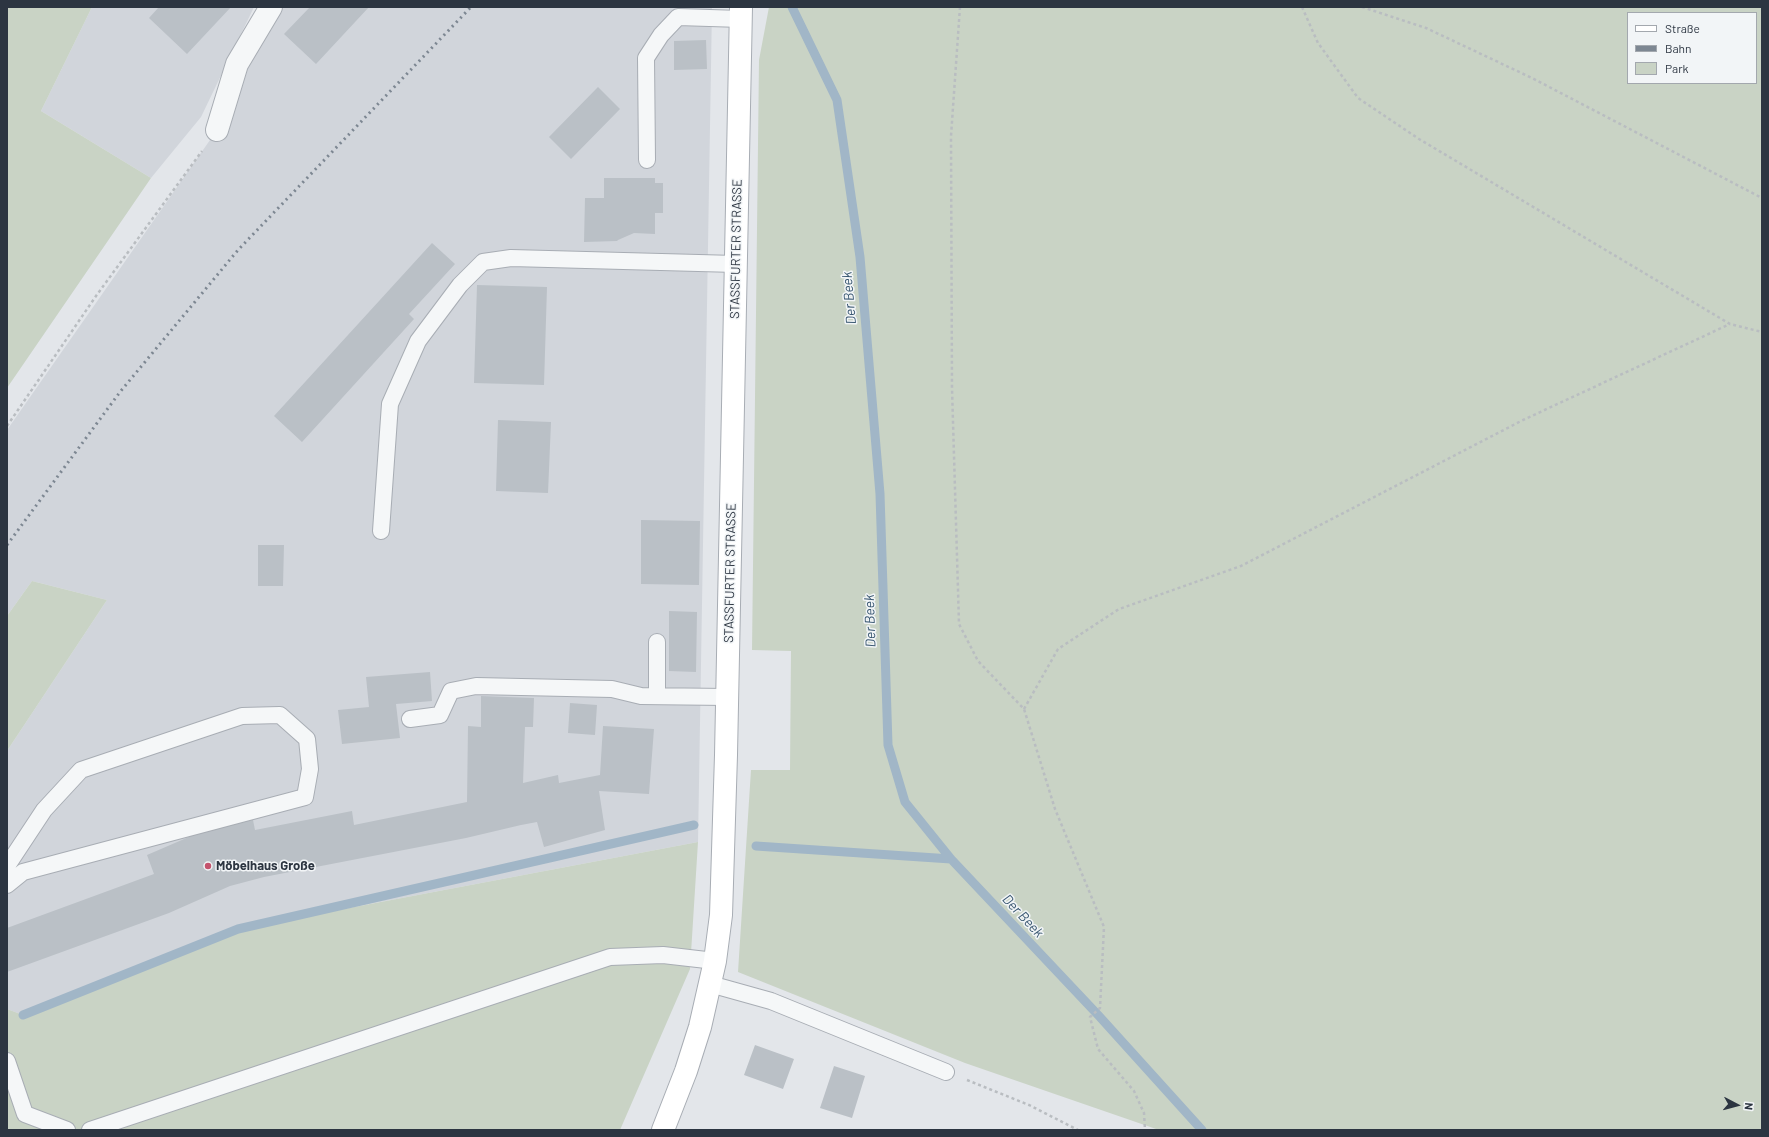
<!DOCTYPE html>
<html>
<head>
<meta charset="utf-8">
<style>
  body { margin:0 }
  #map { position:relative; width:1769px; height:1137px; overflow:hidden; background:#e3e6ea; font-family:Barlow,sans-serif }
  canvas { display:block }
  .frame { position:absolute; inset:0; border:8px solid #2c3541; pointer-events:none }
  .legend { position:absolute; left:1627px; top:12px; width:130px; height:72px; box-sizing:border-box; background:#f2f5f7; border:1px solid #a3a8ae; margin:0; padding:5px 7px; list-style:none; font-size:12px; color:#2c3541 }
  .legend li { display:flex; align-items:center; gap:8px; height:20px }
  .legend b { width:20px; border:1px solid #a3a8ae }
  .north { position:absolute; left:1717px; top:1085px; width:40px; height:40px; -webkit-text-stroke:3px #f2f5f7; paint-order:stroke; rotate:96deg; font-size:11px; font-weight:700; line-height:16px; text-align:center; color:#2c3541 }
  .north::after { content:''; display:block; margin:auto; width:14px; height:18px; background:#2c3541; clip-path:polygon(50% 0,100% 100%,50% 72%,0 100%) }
</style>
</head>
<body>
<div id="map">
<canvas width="1769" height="1137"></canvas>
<div class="frame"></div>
<ul class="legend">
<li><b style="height:5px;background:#fff"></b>Straße</li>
<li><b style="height:5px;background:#7d8792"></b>Bahn</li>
<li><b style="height:11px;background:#c9d3c5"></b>Park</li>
</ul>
<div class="north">N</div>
</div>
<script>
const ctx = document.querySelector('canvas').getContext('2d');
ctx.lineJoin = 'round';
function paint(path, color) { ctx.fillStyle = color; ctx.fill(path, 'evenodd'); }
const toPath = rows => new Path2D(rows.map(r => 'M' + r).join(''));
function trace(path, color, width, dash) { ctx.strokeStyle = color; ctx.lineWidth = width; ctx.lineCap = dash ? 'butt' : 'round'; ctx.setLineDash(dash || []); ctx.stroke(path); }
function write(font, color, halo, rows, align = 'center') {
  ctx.font = font + ' Barlow,sans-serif'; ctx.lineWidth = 3; ctx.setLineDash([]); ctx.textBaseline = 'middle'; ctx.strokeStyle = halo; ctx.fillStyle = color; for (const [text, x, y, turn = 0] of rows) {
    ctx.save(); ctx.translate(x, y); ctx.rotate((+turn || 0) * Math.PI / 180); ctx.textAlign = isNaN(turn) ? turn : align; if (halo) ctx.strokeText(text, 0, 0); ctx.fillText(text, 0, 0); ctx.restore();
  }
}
const built = toPath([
  [92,7,254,7,201,117,151,178,41,111],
  [271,7,712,7,698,842,238,929,23,1015,7,1009,7,751,107,600,32,581,7,616,7,430,217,130]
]);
const green = toPath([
  [7,7,92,7,41,111,151,178,7,388],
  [769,7,1762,7,1762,1130,1159,1130,965,1063,738,972,751,770,790,770,791,651,752,650,759,60],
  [1628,13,1756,13,1756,83,1628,83],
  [32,581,107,600,7,751,7,616],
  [698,842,690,969,620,1130,7,1130,7,1009,23,1015,238,929]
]);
const stream = toPath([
  [792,7,837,100,860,257,880,494,888,745,905,802,951,859,1099,1016,1202,1130],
  [756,846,951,859],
  [23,1015,238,929,694,825]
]);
const building = toPath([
  [159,7,231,7,187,54,149,18],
  [310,7,369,7,316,64,284,34],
  [706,40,707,69,674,70,674,41],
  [598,87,620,109,571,159,549,137],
  [604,178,655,178,655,183,663,183,663,213,655,213,655,234,634,233,618,240,617,241,584,242,585,198,604,198],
  [432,243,455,264,409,314,414,319,302,442,274,416],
  [477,285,547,287,544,385,474,383],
  [498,420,551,422,548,493,496,491],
  [641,520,700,521,699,585,641,584],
  [258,545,284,545,283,586,258,586],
  [669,611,697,612,696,672,669,671],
  [430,672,432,701,396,704,400,738,342,744,338,710,369,707,366,677],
  [481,696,534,698,533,727,525,727,523,783,558,775,559,783,600,775,603,726,654,729,649,794,599,791,605,830,544,847,537,822,521,825,466,838,264,877,230,886,169,913,7,972,7,928,154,874,147,855,212,827,253,820,255,830,352,811,354,825,467,802,468,726,481,727],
  [570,703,597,705,595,735,568,733],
  [755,1045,794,1059,783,1089,744,1075],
  [834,1066,865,1076,852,1118,820,1108]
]);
const path = toPath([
  [960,7,951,136,952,388,959,624,978,661,1024,709,1055,809,1104,927,1100,1008,1090,1017,1098,1049,1134,1091,1144,1113,1145,1130],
  [1302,7,1318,43,1358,98,1419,139,1730,324,1762,332],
  [1362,7,1426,28,1532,78,1762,198],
  [7,426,96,296,202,151],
  [1024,709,1058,649,1119,609,1241,566,1523,420,1730,324],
  [967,1080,1029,1105,1078,1130]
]);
const service = toPath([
  [647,160,646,58,661,35,678,17,741,19],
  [381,531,390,404,418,341,460,285,483,262,511,258,736,264],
  [657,642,657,696],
  [410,719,440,715,451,691,476,686,612,689,641,696,727,697],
  [7,866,44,810,81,770,242,716,280,715,307,739,310,769,305,797,23,872,7,885],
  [710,984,771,1001,946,1072],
  [7,1061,25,1114,67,1130],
  [90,1130,610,957,663,955,715,961]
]);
const minor = toPath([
  [217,130,237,64,271,7]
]);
const secondary = toPath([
  [663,1130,686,1071,700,1027,715,961,721,915,726,755,741,7]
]);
const rail = toPath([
  [7,545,120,392,238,250,471,7]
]);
const markers = [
  [208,866,4,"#c4536d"]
];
const streetNames = [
  ["STASSFURTER STRASSE",736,249,-89],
  ["STASSFURTER STRASSE",730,573,-89]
];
const poiNames = [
  ["Möbelhaus Große",216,866]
];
const waterNames = [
  ["Der Beek",849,298,-95],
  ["Der Beek",870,621,-92],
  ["Der Beek",1023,916,47]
];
paint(built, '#d1d5db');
paint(green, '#c9d3c5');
trace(stream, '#a1b6c7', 9);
paint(building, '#bac0c6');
trace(service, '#a8adb4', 18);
trace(minor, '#a8adb4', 24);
trace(secondary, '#a8adb4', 24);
trace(path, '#b9bdc1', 2.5, [3, 3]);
trace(service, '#f5f7f8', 16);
trace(minor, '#f5f7f8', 22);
trace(secondary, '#fff', 22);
trace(rail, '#7d8792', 3, [2, 4]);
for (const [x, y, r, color] of markers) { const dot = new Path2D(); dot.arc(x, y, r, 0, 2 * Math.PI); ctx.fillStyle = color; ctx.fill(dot); trace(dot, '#f2f5f7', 1.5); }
write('13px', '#2c3541', '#f2f5f7', streetNames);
write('bold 13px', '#2c3541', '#f2f5f7', poiNames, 'left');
write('italic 14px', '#395771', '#f2f5f7', waterNames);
</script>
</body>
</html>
